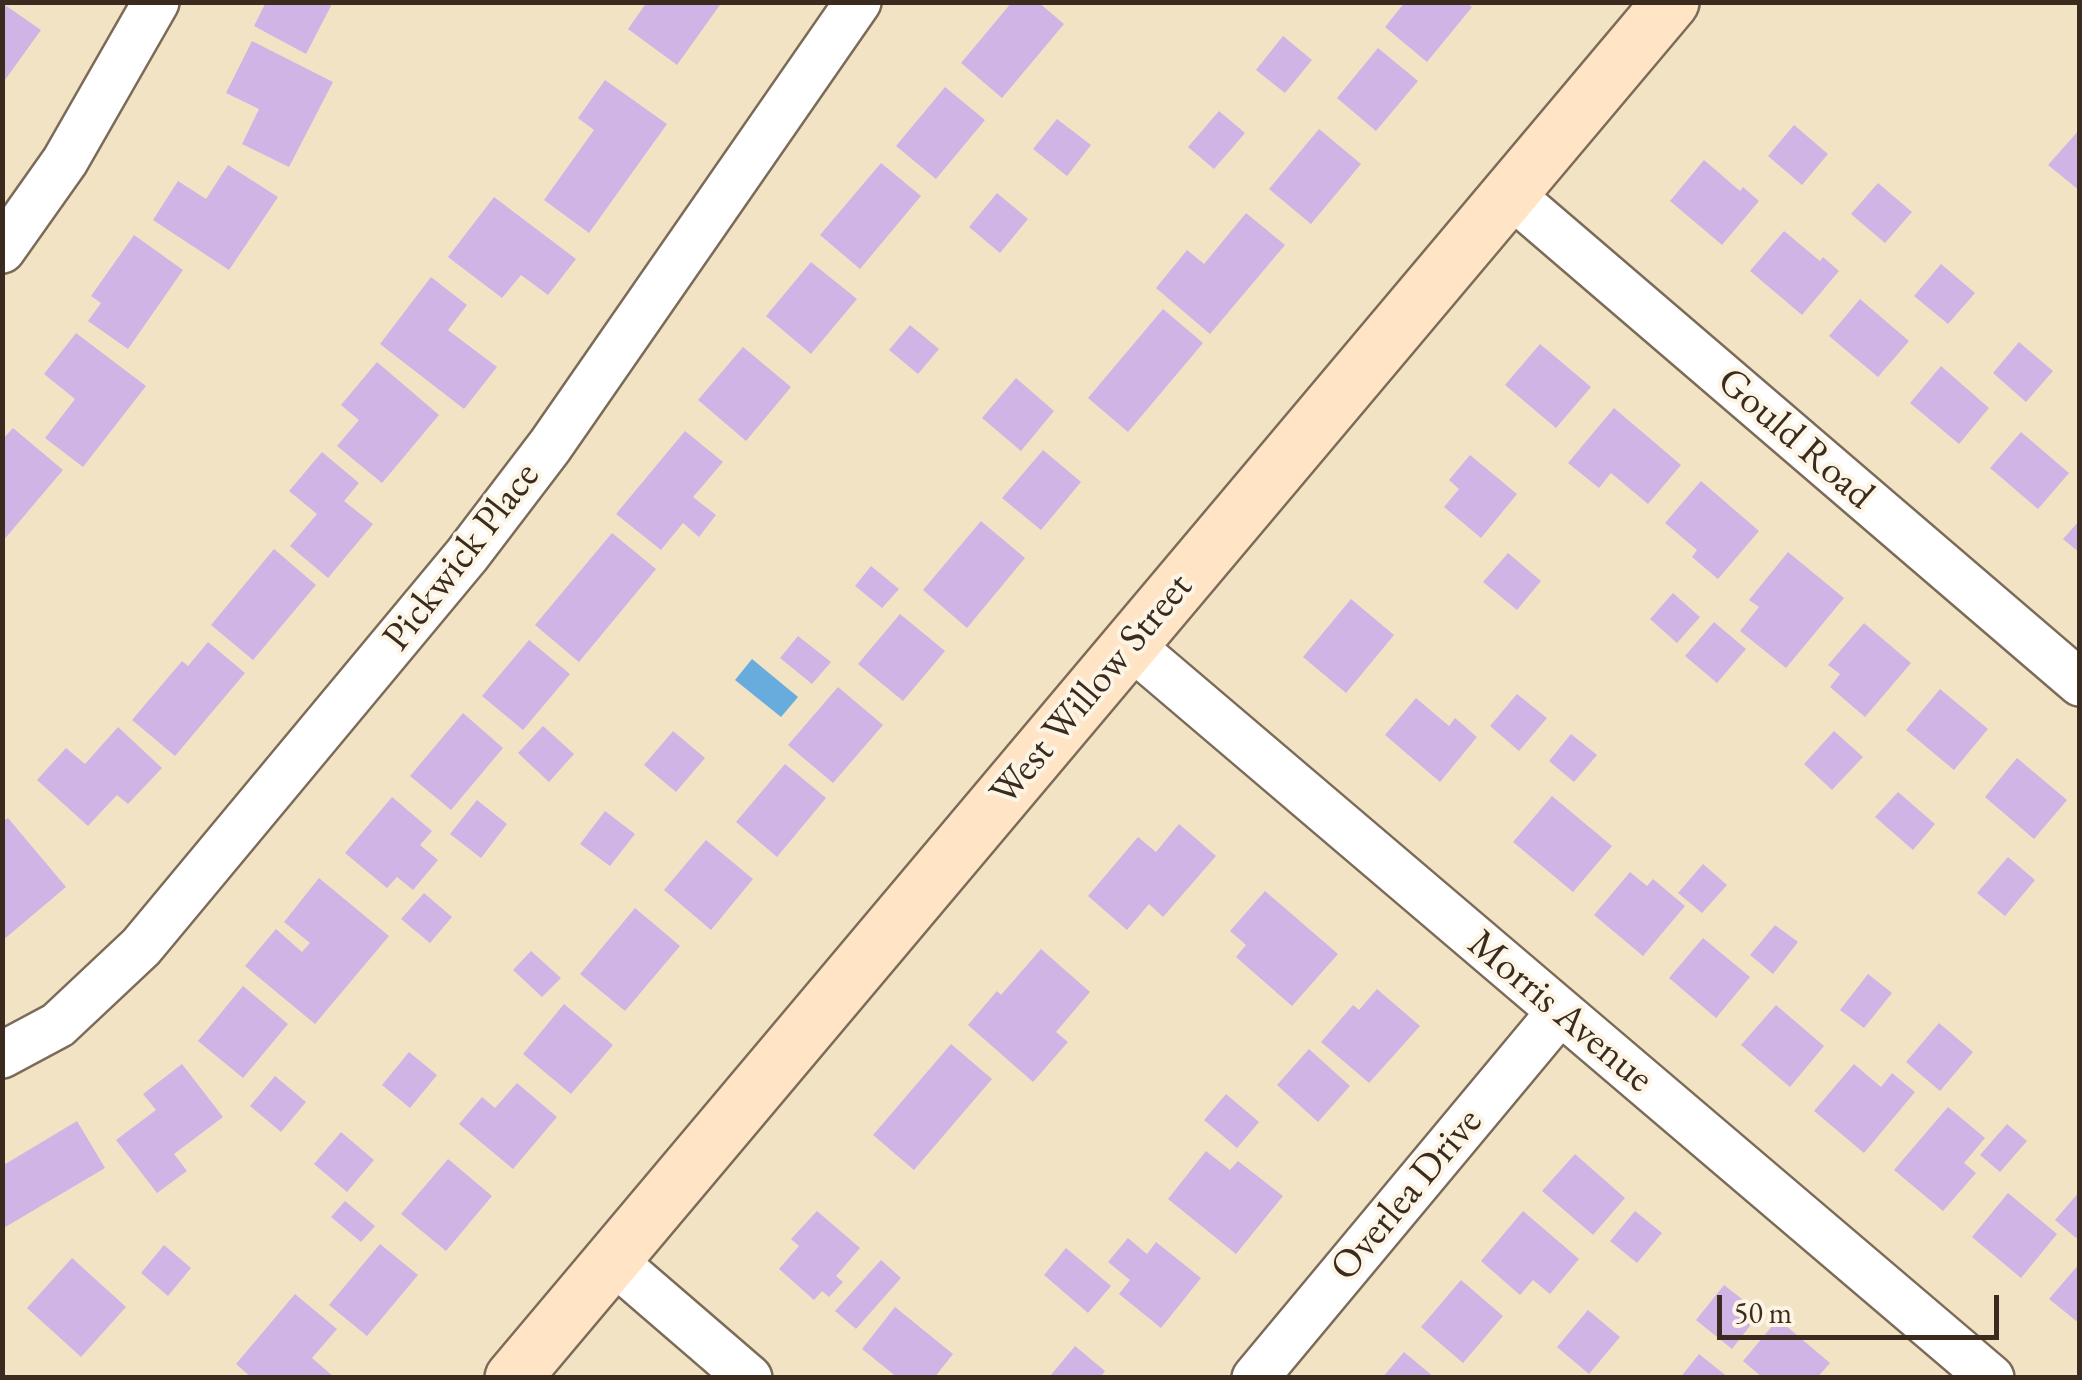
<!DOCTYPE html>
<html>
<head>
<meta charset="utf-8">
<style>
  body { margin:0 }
  #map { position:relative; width:2082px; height:1380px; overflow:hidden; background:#f2e3c5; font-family:"EB Garamond",serif }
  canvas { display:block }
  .frame { position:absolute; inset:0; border:5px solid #3b2a1e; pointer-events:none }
  .scale { position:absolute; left:1717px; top:1295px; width:282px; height:45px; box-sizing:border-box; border:5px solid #3b2a1e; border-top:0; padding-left:12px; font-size:30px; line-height:35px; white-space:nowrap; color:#3b2a1e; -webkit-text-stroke:8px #fcf5e5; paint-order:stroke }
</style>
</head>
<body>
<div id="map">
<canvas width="2082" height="1380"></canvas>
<div class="frame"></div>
<div class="scale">50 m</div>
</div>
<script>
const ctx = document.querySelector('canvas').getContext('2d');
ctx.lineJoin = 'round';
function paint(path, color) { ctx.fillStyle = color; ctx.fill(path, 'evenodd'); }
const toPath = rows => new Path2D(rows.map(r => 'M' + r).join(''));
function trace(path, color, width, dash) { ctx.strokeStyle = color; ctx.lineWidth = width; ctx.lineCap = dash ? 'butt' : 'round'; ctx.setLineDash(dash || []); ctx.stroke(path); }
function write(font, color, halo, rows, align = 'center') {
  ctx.font = font + ' "EB Garamond",serif'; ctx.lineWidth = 8; ctx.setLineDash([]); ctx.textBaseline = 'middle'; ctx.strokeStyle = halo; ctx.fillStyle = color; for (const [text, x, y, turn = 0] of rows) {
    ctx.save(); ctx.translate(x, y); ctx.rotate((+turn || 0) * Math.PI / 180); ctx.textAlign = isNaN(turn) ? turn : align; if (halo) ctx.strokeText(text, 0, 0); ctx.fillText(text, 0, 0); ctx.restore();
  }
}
const water = toPath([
  [752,659,798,697,781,717,735,680]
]);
const building = toPath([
  [266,2,333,2,306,54,254,26],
  [647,2,722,2,677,65,628,29],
  [1012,2,1038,2,1064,24,1002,98,961,63],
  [1405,2,1466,2,1472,7,1427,62,1385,27],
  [2,3,41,30,2,84],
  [1283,36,1312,60,1285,93,1256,70],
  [252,41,333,82,289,167,242,144,259,109,226,93],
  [1378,48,1418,81,1376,131,1337,98],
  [605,80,667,124,589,233,544,200,594,130,578,118],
  [945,87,985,120,936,179,896,146],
  [1219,111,1245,133,1214,169,1188,147],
  [1057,119,1091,145,1067,176,1033,149],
  [1794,125,1828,154,1802,185,1768,156],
  [1319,129,1361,164,1311,224,1269,189],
  [2080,129,2080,191,2048,165],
  [1704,160,1740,191,1743,187,1759,201,1722,245,1670,201],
  [881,163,921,196,860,269,820,235],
  [228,165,278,197,229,270,153,220,178,181,206,199],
  [1878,183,1912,212,1885,243,1851,214],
  [997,193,1028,219,1000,253,969,227],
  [494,197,576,259,548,295,521,275,502,298,448,257],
  [1246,213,1285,245,1210,334,1156,288,1187,250,1204,264],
  [1784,231,1820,261,1823,257,1839,271,1802,315,1750,271],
  [134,235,183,270,128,349,88,321,101,303,91,296],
  [811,262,857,299,811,354,766,316],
  [1941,264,1975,293,1948,324,1914,296],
  [431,277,467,305,448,330,497,367,464,409,380,344],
  [1860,299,1909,341,1878,377,1829,336],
  [1163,309,1203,343,1128,432,1088,398],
  [910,325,939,349,918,374,889,350],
  [76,333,146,386,83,467,45,438,75,399,44,374],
  [2019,342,2053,371,2026,402,1993,373],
  [1540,344,1591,387,1556,428,1505,385],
  [743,347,791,387,746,441,698,400],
  [377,362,439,415,382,483,337,446,359,420,341,405],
  [1941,366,1989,408,1959,444,1910,403],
  [1016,378,1054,411,1021,451,982,418],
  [1614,408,1681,465,1648,504,1611,473,1599,488,1568,463],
  [13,428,63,470,2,542,2,440],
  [685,431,723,462,693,497,716,515,699,537,683,523,661,550,616,514],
  [2021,432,2069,473,2038,509,1990,468],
  [1043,450,1081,482,1041,530,1002,498],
  [322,452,359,483,344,501,373,524,328,578,290,546,317,514,289,491],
  [1470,455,1517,494,1481,538,1444,507,1459,489,1449,480],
  [1701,481,1759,531,1718,579,1692,557,1697,550,1665,523],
  [2080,520,2080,553,2063,539],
  [981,521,1025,558,967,628,923,590],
  [612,533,656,569,579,662,535,625],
  [274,549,316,585,253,660,211,625],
  [1788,552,1844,598,1786,668,1740,631,1759,607,1749,600],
  [1508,553,1541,581,1517,610,1483,582],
  [871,566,899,589,882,608,855,586],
  [1673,593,1700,617,1677,643,1650,619],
  [1351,599,1394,635,1346,693,1303,657],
  [900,614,945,651,903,701,858,664],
  [1714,622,1746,649,1717,683,1685,656],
  [1864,623,1911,663,1865,717,1830,687,1840,674,1828,665],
  [798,636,831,662,812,684,780,658],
  [529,640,570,674,523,730,482,696],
  [208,642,245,673,175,756,132,720,182,661,188,666],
  [838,687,883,725,833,783,788,745],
  [1940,689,1988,729,1954,770,1906,730],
  [1517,694,1547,718,1519,751,1490,726],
  [1416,698,1449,726,1455,718,1477,737,1440,782,1385,735],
  [463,713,503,748,451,810,410,776],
  [543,726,574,754,549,782,518,753],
  [118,727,162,768,128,804,117,795,88,826,37,780,66,748,85,764],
  [673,731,705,758,676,792,644,765],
  [1834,731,1863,757,1832,790,1804,764],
  [1571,734,1597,755,1574,782,1549,761],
  [2017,758,2067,800,2034,839,1985,797],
  [785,764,826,798,777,857,736,822],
  [1898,792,1935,824,1913,850,1875,817],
  [1552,796,1612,846,1573,892,1513,842],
  [392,797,432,831,420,845,438,860,413,890,397,877,387,888,345,853],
  [477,800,507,824,481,858,450,834],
  [605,811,635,834,610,866,580,844],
  [8,818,66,887,2,941,2,822],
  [1179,824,1216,856,1163,917,1149,904,1127,930,1088,896,1138,837,1156,852],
  [706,840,753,879,711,930,664,890],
  [2008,857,2035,880,2005,916,1977,893],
  [1703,864,1727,885,1702,913,1678,893],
  [1630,872,1647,886,1653,879,1685,906,1643,956,1594,915],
  [319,878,389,936,315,1024,245,966,276,929,302,952,310,943,284,922],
  [1265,891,1338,954,1292,1006,1236,957,1246,945,1230,931],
  [424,893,452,917,430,943,401,919],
  [635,908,680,946,625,1011,580,974],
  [1775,925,1798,942,1773,974,1750,955],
  [1703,938,1750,977,1716,1018,1669,978],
  [1041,949,1090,992,1056,1032,1068,1042,1033,1082,968,1025,997,991,1001,995],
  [531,951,561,978,542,997,513,970],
  [1868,974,1892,993,1864,1028,1840,1010],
  [243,986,288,1024,243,1078,198,1041],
  [1377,989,1420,1026,1369,1083,1321,1042,1353,1005,1359,1010],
  [564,1004,613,1045,571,1094,523,1054],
  [1776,1005,1824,1046,1790,1087,1741,1045],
  [1939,1023,1973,1052,1940,1091,1906,1062],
  [951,1044,992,1079,914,1170,873,1135],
  [1309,1049,1350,1086,1318,1122,1277,1085],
  [409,1052,437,1075,410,1108,382,1085],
  [182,1064,223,1117,174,1154,187,1171,157,1193,116,1140,156,1110,143,1094],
  [1854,1064,1881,1087,1892,1073,1915,1092,1864,1153,1814,1111],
  [275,1076,306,1102,281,1132,250,1106],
  [517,1083,557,1117,513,1169,459,1124,482,1097,495,1108],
  [1226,1094,1259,1122,1237,1148,1204,1120],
  [1948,1107,1985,1138,1964,1163,1976,1173,1943,1211,1894,1170],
  [77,1121,105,1168,2,1229,2,1166],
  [2007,1124,2027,1141,2000,1172,1980,1155],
  [341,1132,374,1160,347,1192,314,1164],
  [1206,1151,1230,1170,1238,1161,1283,1196,1236,1254,1168,1199],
  [1575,1154,1625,1198,1593,1235,1542,1191],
  [448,1159,492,1196,446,1251,401,1214],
  [2080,1191,2080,1234,2076,1238,2055,1220],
  [2008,1193,2057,1234,2021,1278,1972,1237],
  [345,1201,375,1226,361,1242,331,1217],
  [817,1211,860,1248,836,1276,843,1282,829,1297,822,1291,814,1300,779,1269,799,1246,791,1239],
  [1523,1211,1579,1259,1550,1294,1533,1280,1520,1295,1481,1261],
  [1635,1211,1662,1233,1637,1263,1610,1241],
  [1128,1238,1147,1254,1156,1242,1201,1278,1161,1328,1119,1294,1130,1280,1108,1262],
  [380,1244,418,1275,367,1336,329,1305],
  [164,1245,191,1268,168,1296,141,1273],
  [1066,1248,1111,1286,1088,1313,1044,1275],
  [72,1258,126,1307,81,1357,27,1308],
  [881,1260,901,1278,856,1329,835,1311],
  [2080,1263,2080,1324,2049,1299],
  [1461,1280,1503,1316,1463,1363,1421,1327],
  [1724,1285,1760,1313,1732,1349,1696,1320],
  [295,1294,337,1329,312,1358,335,1378,252,1378,236,1364],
  [895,1307,953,1354,934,1378,898,1378,862,1349],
  [1588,1310,1620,1337,1589,1374,1557,1347],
  [1778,1319,1830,1363,1817,1378,1763,1378,1743,1361],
  [1075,1346,1105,1371,1100,1378,1051,1375],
  [1404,1352,1435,1378,1382,1378],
  [1699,1354,1729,1378,1680,1378]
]);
const street = toPath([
  [1510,194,2080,683],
  [2,250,65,161,156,2],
  [1130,645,1991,1378],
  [2,1055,58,1025,141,947,467,555,550,446,858,2],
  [611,1259,749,1378],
  [1255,1378,1559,1013]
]);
const secondary = toPath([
  [513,1378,1671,2]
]);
const streetNames = [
  ["Gould Road",1795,439,41],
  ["Pickwick Place",462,557,-52],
  ["West Willow Street",1092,690,-50],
  ["Morris Avenue",1560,1012,40],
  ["Overlea Drive",1407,1195,-50]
];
paint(water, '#68abdd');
paint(building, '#d0b4e6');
trace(street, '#7b6b58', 50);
trace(secondary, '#7b6b58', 60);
trace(street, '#fff', 45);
trace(secondary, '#ffe4c6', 55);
write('40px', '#3b2a1e', '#fcf5e5', streetNames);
</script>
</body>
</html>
